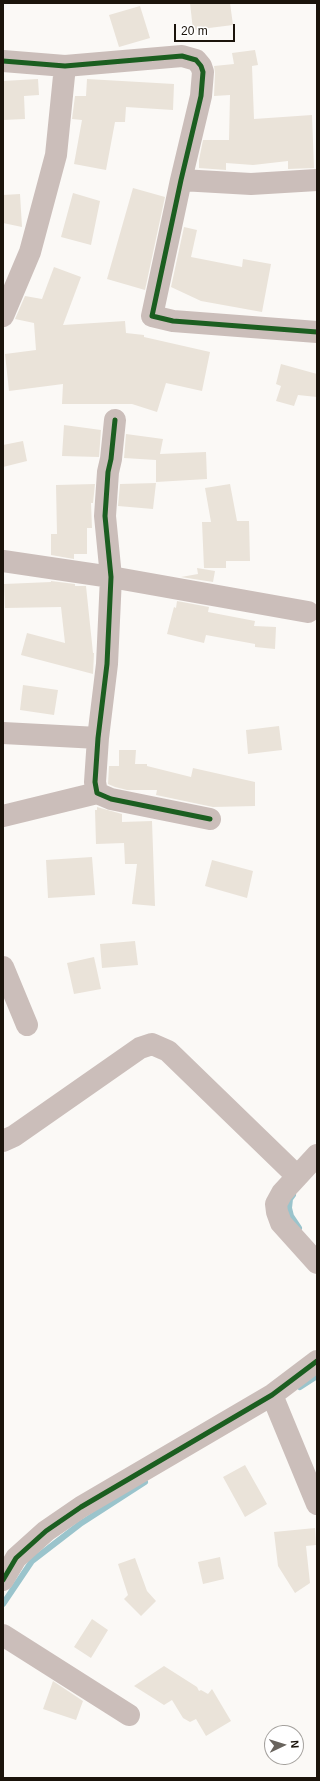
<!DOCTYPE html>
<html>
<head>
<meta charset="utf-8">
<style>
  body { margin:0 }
  #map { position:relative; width:320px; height:1781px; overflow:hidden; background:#fbf9f6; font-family:Arial,sans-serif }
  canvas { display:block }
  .frame { position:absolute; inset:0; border:4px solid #1b140b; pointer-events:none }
  .north { position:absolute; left:264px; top:1725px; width:40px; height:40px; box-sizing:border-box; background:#fff; border:1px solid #a4a19d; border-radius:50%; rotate:86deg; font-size:11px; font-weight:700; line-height:16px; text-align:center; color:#1b140b }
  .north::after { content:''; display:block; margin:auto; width:14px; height:18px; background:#69645d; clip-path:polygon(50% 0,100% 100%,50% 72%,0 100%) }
  .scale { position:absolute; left:174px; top:24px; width:61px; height:18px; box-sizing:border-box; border:2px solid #1b140b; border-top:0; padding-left:5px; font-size:12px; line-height:14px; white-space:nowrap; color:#1b140b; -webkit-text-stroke:3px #fff; paint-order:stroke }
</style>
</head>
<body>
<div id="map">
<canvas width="320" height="1781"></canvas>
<div class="frame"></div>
<div class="north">N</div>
<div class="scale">20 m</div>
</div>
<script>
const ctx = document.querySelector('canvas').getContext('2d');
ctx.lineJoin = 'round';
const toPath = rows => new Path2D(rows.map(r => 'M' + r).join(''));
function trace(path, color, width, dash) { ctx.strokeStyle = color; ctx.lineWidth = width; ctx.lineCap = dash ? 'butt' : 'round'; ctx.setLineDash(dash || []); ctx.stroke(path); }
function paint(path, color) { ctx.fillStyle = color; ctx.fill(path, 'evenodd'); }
const stream = toPath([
  [293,1195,290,1199,289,1208,291,1216,299,1228],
  [300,1387,317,1376],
  [3,1604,32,1561,80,1524,145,1482]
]);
const building = toPath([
  [190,3,230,3,233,25,193,30],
  [140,6,150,38,119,47,109,15],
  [255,50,258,65,252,66,254,119,312,115,314,168,288,169,288,161,253,165,226,163,226,170,199,168,199,160,203,140,229,140,230,95,214,96,215,73,214,66,234,64,232,53],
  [38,79,39,95,24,96,25,119,3,120,3,81],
  [87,79,174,84,173,110,126,107,125,122,115,122,106,170,74,164,82,120,72,119,75,96,86,96],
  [133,188,165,197,145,290,107,279],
  [73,193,100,201,91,245,61,237],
  [20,194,22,227,3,223,3,195],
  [184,227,197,230,191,257,242,267,243,259,271,264,262,312,201,301,171,287],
  [54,267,81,277,63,325,125,321,126,333,144,335,144,337,210,352,202,391,166,383,157,412,132,404,62,404,63,384,9,391,5,354,36,350,34,323,15,319,25,296,42,299],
  [281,364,317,374,317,397,298,395,294,406,276,401,281,386,276,384],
  [64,425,101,430,99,457,62,456],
  [126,434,163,439,160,454,206,452,207,479,156,482,156,460,124,458],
  [23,441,27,461,3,467,3,445],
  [156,483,153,509,118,506,120,484],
  [95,484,93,503,91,503,92,528,87,528,87,554,74,554,74,559,51,555,51,534,57,534,56,485],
  [230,484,237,521,249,521,250,561,226,561,226,568,204,568,202,522,211,522,205,488],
  [197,568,215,571,213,582,181,577,198,574],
  [51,581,75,584,75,586,86,586,93,653,94,653,93,674,21,655,27,633,65,643,61,607,5,608,4,584,51,582],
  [177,601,209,607,208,612,255,621,254,626,276,627,275,649,255,647,255,644,206,635,204,643,167,634,174,607,176,608],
  [23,685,58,690,54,715,20,710],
  [279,726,282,750,248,754,246,730],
  [119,750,136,750,135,764,147,764,147,766,191,777,193,768,255,782,255,806,213,807,156,795,157,790,127,790,115,787,108,784,109,766,119,766],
  [97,807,122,814,122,822,152,821,155,906,132,904,137,864,125,864,124,843,96,844,95,810,97,810],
  [92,857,95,895,48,898,46,860],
  [212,860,253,871,247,898,205,886],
  [135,941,138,965,102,968,100,944],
  [94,957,101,989,74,994,67,963],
  [245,1465,267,1504,245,1517,223,1477],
  [315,1528,316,1545,306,1546,310,1583,295,1593,278,1566,274,1532],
  [220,1557,224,1579,203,1584,198,1562],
  [135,1558,147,1591,156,1601,141,1616,124,1599,128,1595,118,1564],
  [92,1619,108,1630,91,1658,74,1647],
  [164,1666,197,1687,199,1691,201,1690,208,1694,212,1689,231,1721,206,1736,196,1719,190,1722,183,1718,172,1700,164,1705,134,1686],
  [53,1681,83,1701,76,1720,43,1709]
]);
const minor = toPath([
  [3,61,65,66,182,56,196,60,201,66,203,72,201,96,181,180,152,316,173,321,317,332],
  [181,180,251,184,317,180],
  [3,316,30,252,56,155,65,66],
  [115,420,111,459,108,472,105,516,111,577,107,664,98,738,95,782,97,793,111,799,210,819],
  [3,561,111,577,308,612],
  [3,733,98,738],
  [3,816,97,793],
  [3,967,27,1025],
  [3,1141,14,1136,140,1048,152,1044,168,1051,297,1176],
  [317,1155,282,1193,276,1204,277,1212,281,1223,317,1263],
  [272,1395,317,1504],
  [3,1580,16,1558,46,1531,81,1507,272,1395,317,1361],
  [3,1635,129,1715]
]);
const cycleway = toPath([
  [3,61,65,66,182,56,196,60,201,66,203,72,201,96,181,180,152,316,173,321,317,332],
  [115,420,111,459,108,472,105,516,111,577,107,664,98,738,95,782,97,793,111,799,210,819],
  [3,1580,16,1558,46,1531,81,1507,272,1395,317,1361]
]);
trace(stream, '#9ac4cc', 6);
paint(building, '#eae3d9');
trace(minor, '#cbbeba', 22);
trace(cycleway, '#1b5e20', 5);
</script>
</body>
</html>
